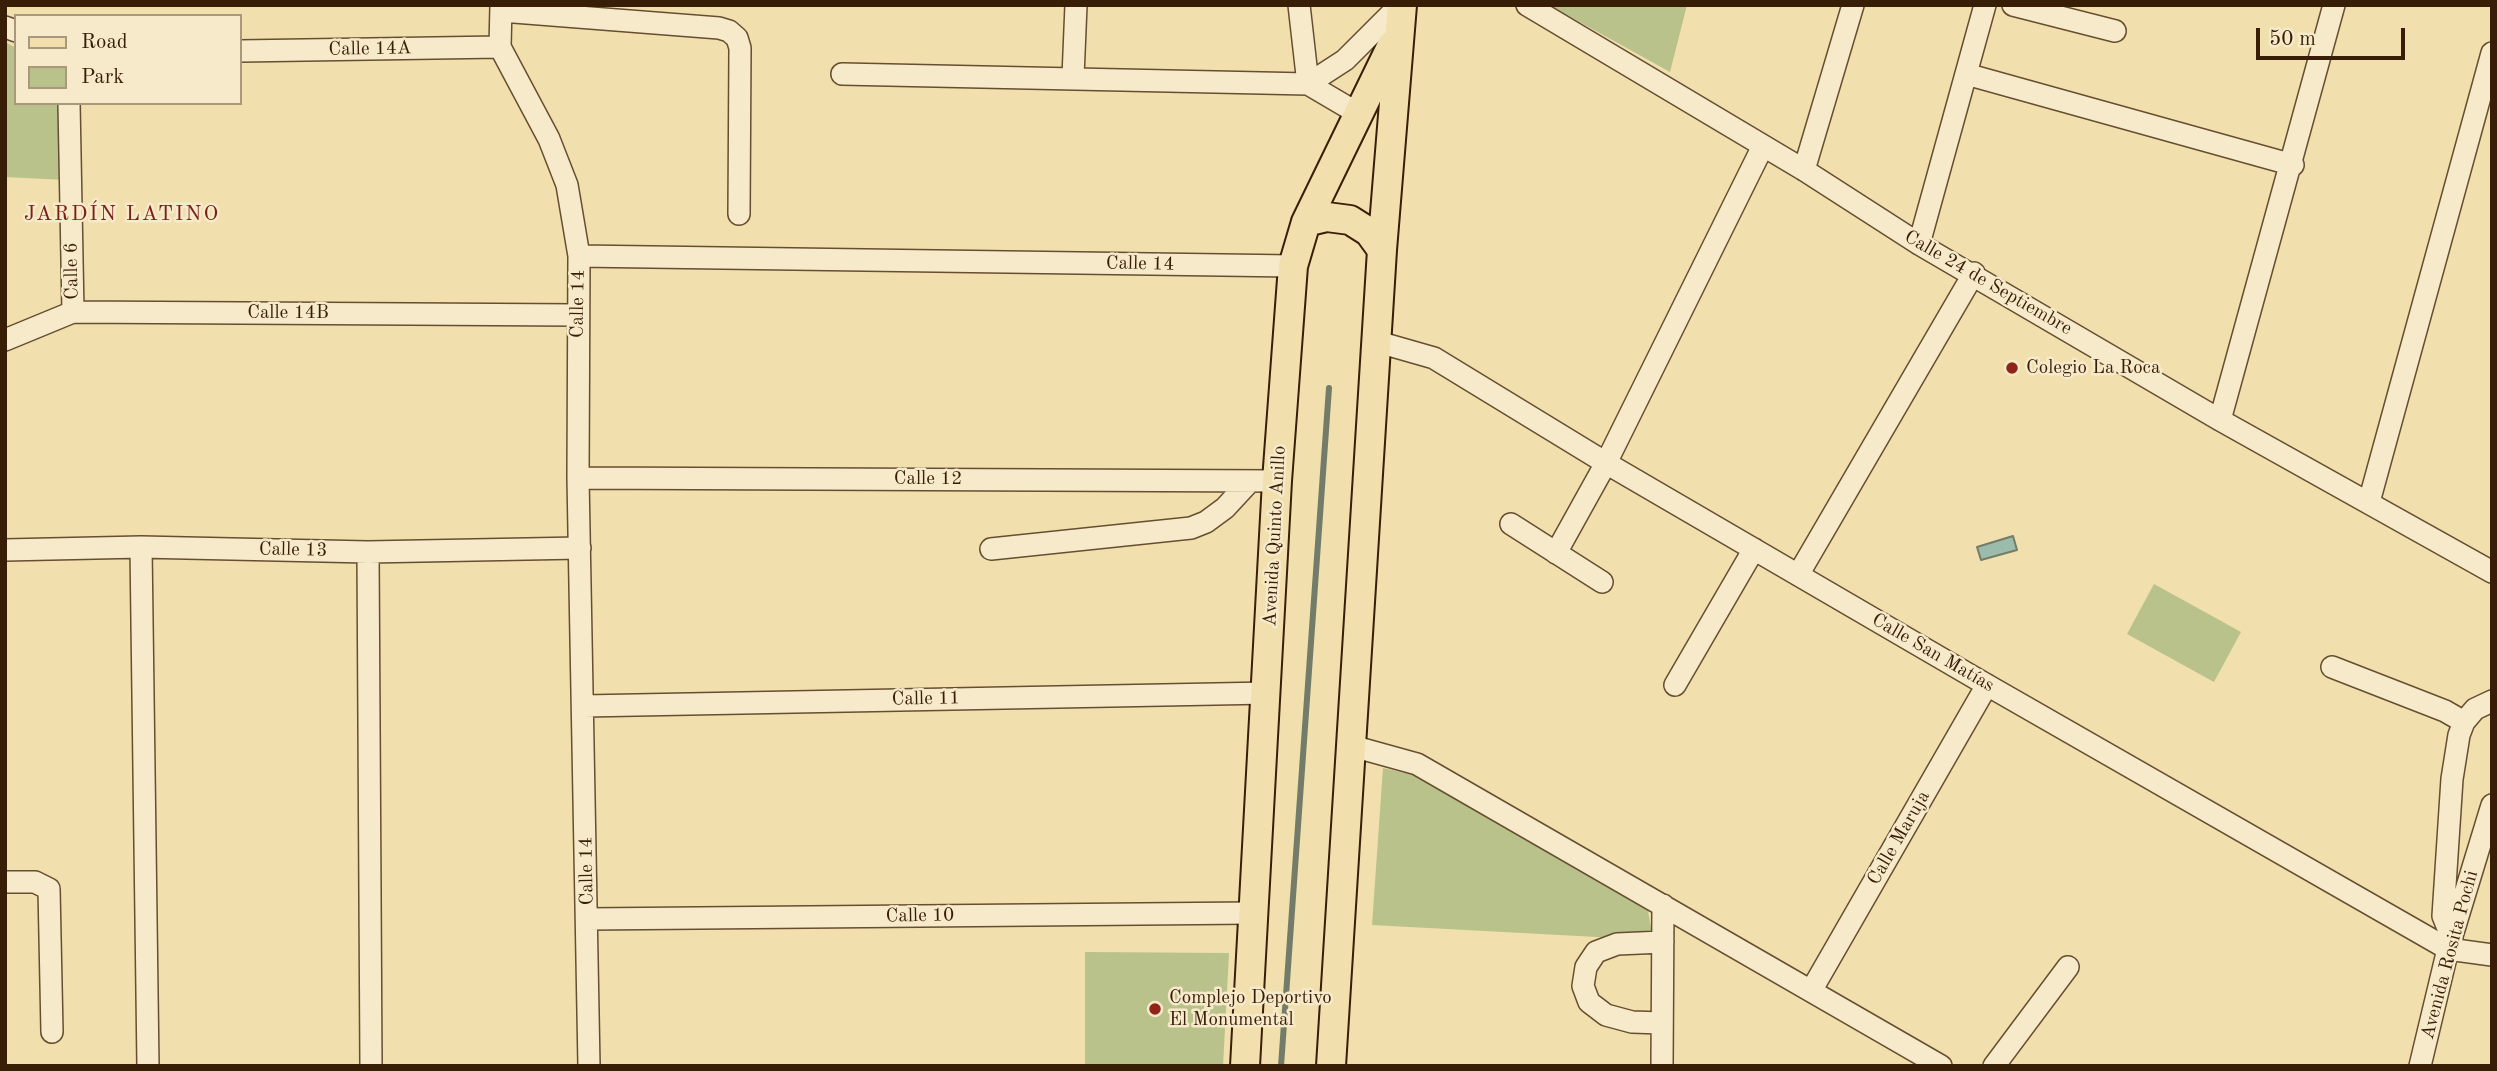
<!DOCTYPE html>
<html>
<head>
<meta charset="utf-8">
<style>
  body { margin:0 }
  #map { position:relative; width:2497px; height:1071px; overflow:hidden; background:#f1dfad; font-family:"Old Standard TT",serif }
  canvas { display:block }
  .frame { position:absolute; inset:0; border:7px solid #381d07; pointer-events:none }
  .legend { position:absolute; left:14px; top:14px; width:228px; height:91px; box-sizing:border-box; background:#f6eaca; border:2px solid #aa987c; margin:0; padding:9px 12px; list-style:none; font-size:21px; color:#381d07 }
  .legend li { display:flex; align-items:center; gap:14px; height:35px }
  .legend b { width:35px; border:2px solid #aa987c }
  .scale { position:absolute; left:2256px; top:28px; width:149px; height:32px; box-sizing:border-box; border:4px solid #381d07; border-top:0; padding-left:9px; font-size:21px; line-height:24px; white-space:nowrap; color:#381d07; -webkit-text-stroke:5px #f6eaca; paint-order:stroke }
</style>
</head>
<body>
<div id="map">
<canvas width="2497" height="1071"></canvas>
<div class="frame"></div>
<ul class="legend">
<li><b style="height:9px;background:#f1dfad"></b>Road</li>
<li><b style="height:19px;background:#b9c28a"></b>Park</li>
</ul>
<div class="scale">50 m</div>
</div>
<script>
const ctx = document.querySelector('canvas').getContext('2d');
ctx.lineJoin = 'round';
function paint(path, color) { ctx.fillStyle = color; ctx.fill(path, 'evenodd'); }
const toPath = rows => new Path2D(rows.map(r => 'M' + r).join(''));
function trace(path, color, width, dash) { ctx.strokeStyle = color; ctx.lineWidth = width; ctx.lineCap = dash ? 'butt' : 'round'; ctx.setLineDash(dash || []); ctx.stroke(path); }
function write(font, color, halo, rows, align = 'center') {
  ctx.font = font + ' "Old Standard TT",serif'; ctx.lineWidth = 5; ctx.setLineDash([]); ctx.textBaseline = 'middle'; ctx.strokeStyle = halo; ctx.fillStyle = color; for (const [text, x, y, turn = 0] of rows) {
    ctx.save(); ctx.translate(x, y); ctx.rotate((+turn || 0) * Math.PI / 180); ctx.textAlign = isNaN(turn) ? turn : align; if (halo) ctx.strokeText(text, 0, 0); ctx.fillText(text, 0, 0); ctx.restore();
  }
}
const green = toPath([
  [1549,5,1687,5,1670,72],
  [5,42,16,48,16,103,67,103,66,180,5,177],
  [2154,584,2241,632,2214,682,2127,634],
  [1383,768,1436,780,1647,905,1653,940,1372,925],
  [1085,952,1229,953,1223,1066,1085,1066]
]);
const water = toPath([
  [2013,536,2017,550,1981,560,1977,547,2013,536]
]);
const stream = toPath([
  [1281,1066,1329,388]
]);
const minor = toPath([
  [501,5,500,47,549,139,567,185,579,256,578,478,589,1066],
  [1299,5,1308,84,1359,114],
  [1527,5,1804,170,1919,244,2220,420,2492,572],
  [2013,5,2115,31],
  [501,11,719,28,729,31,737,38,740,48,739,214],
  [5,27,16,31],
  [240,51,500,47],
  [842,74,1308,84,1345,60,1400,5],
  [1966,74,2293,165],
  [1073,77,1076,5],
  [69,103,73,312],
  [1804,170,1853,5],
  [1919,244,1985,5],
  [579,256,1293,266],
  [5,340,73,312,577,315],
  [1378,342,1434,358,1606,463,1987,685,2448,949,2492,955],
  [2220,420,2334,5],
  [578,478,1277,481],
  [2369,502,2492,53],
  [1511,524,1602,582],
  [141,547,148,1066],
  [991,549,1191,528,1206,522,1225,508,1250,481],
  [5,550,141,547,368,552,580,548],
  [368,552,371,1066],
  [1556,553,1606,463,1762,148],
  [1798,575,1974,273],
  [2332,667,2445,711,2464,722],
  [1675,685,1754,549],
  [584,706,1268,693],
  [1352,746,1417,764,1941,1066],
  [5,882,35,882,49,889,52,1032],
  [588,919,1252,913],
  [2452,938,2443,916,2452,779,2459,735,2464,722,2475,709,2492,701],
  [1811,991,1987,685],
  [1662,1023,1632,1022,1606,1015,1589,1002,1583,986,1586,967,1596,952,1617,944,1663,942],
  [1662,1066,1663,905],
  [1994,1066,2068,967],
  [2420,1066,2448,949,2492,805]
]);
const major = toPath([
  [1306,222,1327,217,1350,220,1369,232,1382,250],
  [1245,1066,1277,481,1293,266,1306,222,1392,45],
  [1331,1066,1382,250,1402,5]
]);
const markers = [
  [2012,368,7,"#8f2418"],
  [1155,1009,7,"#8f2418"]
];
const streetNames = [
  ["Calle 14A",370,49,-1],
  ["Calle 14",1140,264,1],
  ["Calle 6",72,271,-91],
  ["Calle 24 de Septiembre",1988,283,30],
  ["Calle 14",578,304,-89],
  ["Calle 14B",288,313],
  ["Calle 12",928,479],
  ["Avenida Quinto Anillo",1275,536,-87],
  ["Calle 13",293,550,1],
  ["Calle San Matías",1933,653,30],
  ["Calle 11",926,699,-1],
  ["Calle Maruja",1899,838,-60],
  ["Calle 14",587,871,-91],
  ["Calle 10",920,916,-1],
  ["Avenida Rosita Pochi",2450,955,-75]
];
const poiNames = [
  ["Colegio La Roca",2026,368],
  ["Complejo Deportivo",1169,998],
  ["El Monumental",1169,1020]
];
const neighbourhoodNames = [
  ["JARDÍN LATINO",122,214]
];
paint(green, '#b9c28a');
paint(water, '#9bbcab');
trace(water, '#737c69', 2);
trace(stream, '#737c69', 6);
trace(minor, '#664e30', 24);
trace(major, '#381d07', 32);
trace(minor, '#f6eaca', 21);
trace(major, '#f1dfad', 28);
for (const [x, y, r, color] of markers) { const dot = new Path2D(); dot.arc(x, y, r, 0, 2 * Math.PI); ctx.fillStyle = color; ctx.fill(dot); trace(dot, '#f6eaca', 2.5); }
write('19px', '#381d07', '#f6eaca', streetNames);
write('19px', '#381d07', '#f6eaca', poiNames, 'left');
ctx.letterSpacing = '2px';
write('21px', '#7a1f14', '#f6eaca', neighbourhoodNames);
ctx.letterSpacing = '0px';
</script>
</body>
</html>
